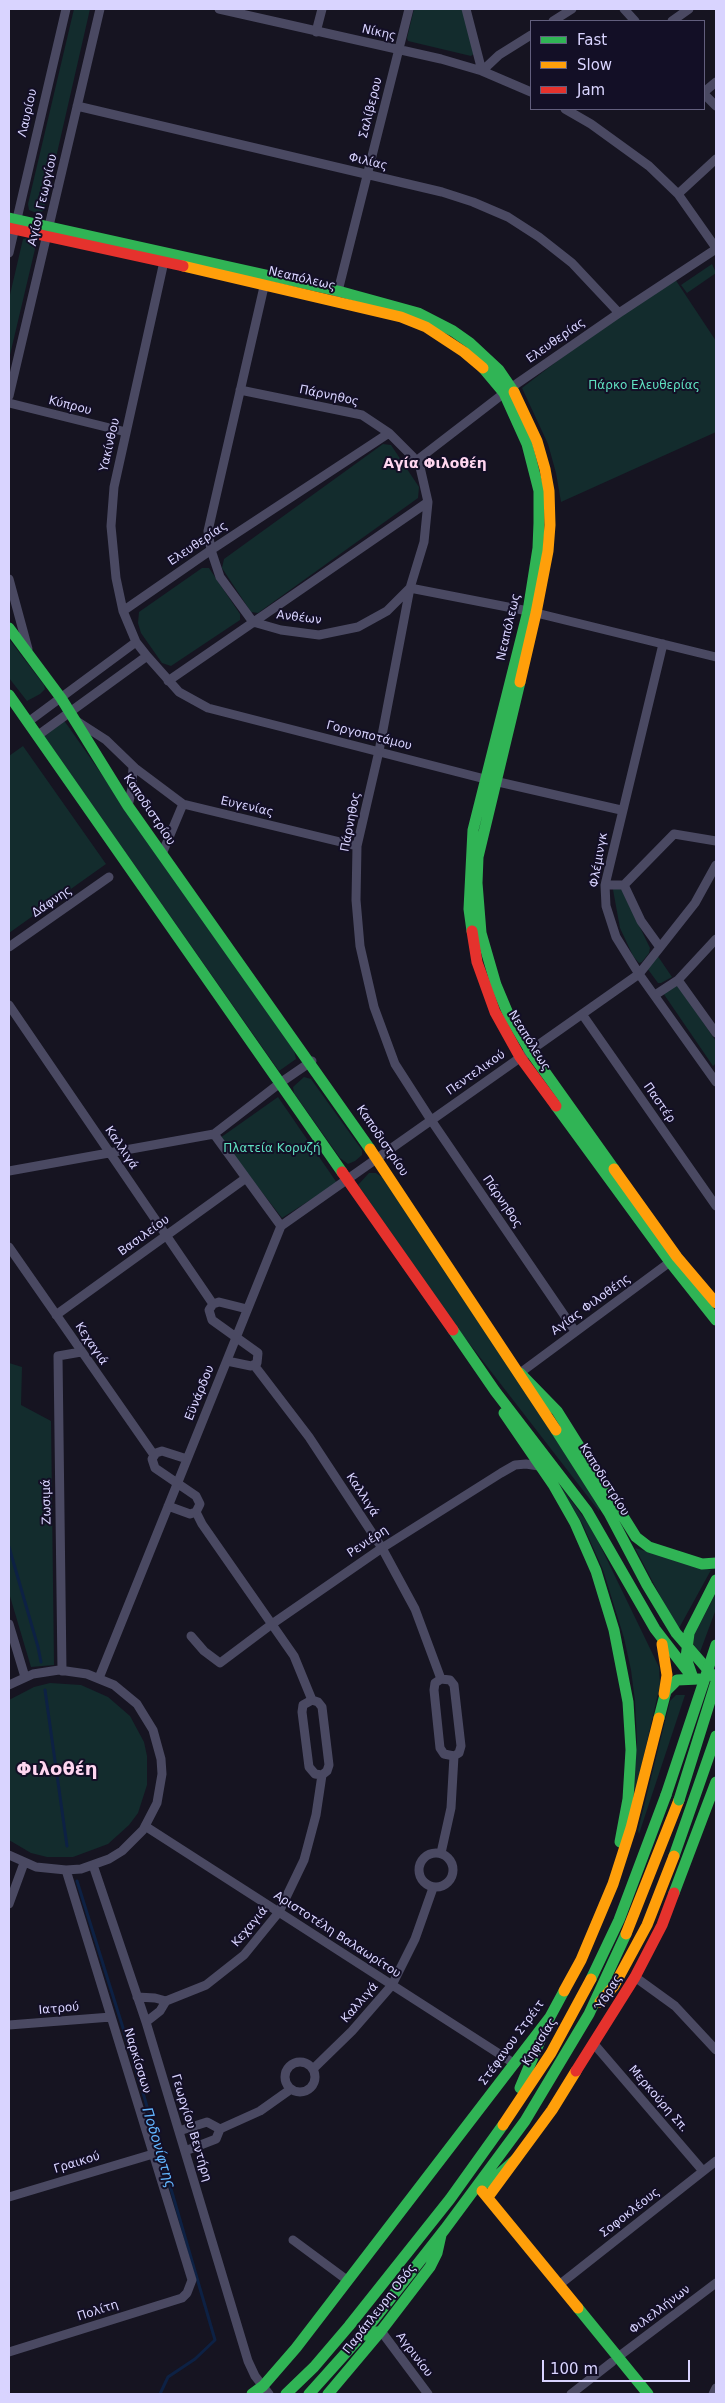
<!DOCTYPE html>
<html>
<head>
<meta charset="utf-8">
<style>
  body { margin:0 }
  #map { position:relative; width:725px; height:2403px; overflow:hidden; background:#161421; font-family:"DejaVu Sans",sans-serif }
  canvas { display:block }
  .frame { position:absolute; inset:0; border:10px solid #d9d4ff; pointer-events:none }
  .legend { position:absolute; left:530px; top:20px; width:175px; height:90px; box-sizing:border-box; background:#130f26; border:1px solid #625e7d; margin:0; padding:6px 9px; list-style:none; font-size:15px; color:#d9d4ff }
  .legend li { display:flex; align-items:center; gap:10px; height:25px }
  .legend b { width:25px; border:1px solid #625e7d }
  .scale { position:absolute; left:542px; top:2360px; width:148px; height:22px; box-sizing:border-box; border:2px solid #d9d4ff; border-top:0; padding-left:6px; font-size:15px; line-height:18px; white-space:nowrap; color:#d9d4ff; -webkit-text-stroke:4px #130f26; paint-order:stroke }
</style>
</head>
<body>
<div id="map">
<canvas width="725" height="2403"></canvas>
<div class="frame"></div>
<ul class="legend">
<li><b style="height:6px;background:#30b455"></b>Fast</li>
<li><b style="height:6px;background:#ff9f0a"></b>Slow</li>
<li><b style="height:6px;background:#e5322d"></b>Jam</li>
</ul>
<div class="scale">100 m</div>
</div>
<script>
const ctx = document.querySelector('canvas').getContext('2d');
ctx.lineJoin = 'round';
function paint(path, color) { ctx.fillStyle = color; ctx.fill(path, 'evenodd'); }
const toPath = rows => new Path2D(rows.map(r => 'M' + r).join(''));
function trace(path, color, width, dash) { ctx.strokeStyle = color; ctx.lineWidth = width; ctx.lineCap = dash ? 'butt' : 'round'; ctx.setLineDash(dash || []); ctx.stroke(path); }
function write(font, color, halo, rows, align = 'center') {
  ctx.font = font + ' "DejaVu Sans",sans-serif'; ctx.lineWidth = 4; ctx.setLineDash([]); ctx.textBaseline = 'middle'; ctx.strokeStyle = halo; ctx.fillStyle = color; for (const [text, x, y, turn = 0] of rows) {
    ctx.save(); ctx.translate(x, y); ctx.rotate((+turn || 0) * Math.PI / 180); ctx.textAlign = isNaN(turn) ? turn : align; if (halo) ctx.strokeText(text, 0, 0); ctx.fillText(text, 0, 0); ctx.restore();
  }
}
const green = toPath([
  [74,9,90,9,44,210,39,214,29,210,28,204],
  [414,9,462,9,476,52,471,56,408,41,407,38],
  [27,238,32,238,35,242,35,249,9,359,9,299,23,239],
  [712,264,716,273,687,293,681,285],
  [673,276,716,341,716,432,561,502,556,473,548,444,522,388,621,312],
  [383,444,391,445,419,487,418,498,258,613,251,612,222,568,224,559],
  [202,568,209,568,240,614,240,620,171,666,162,663,141,633,138,623,139,612],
  [9,639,44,685,45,689,40,694,27,701,9,678],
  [61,722,65,722,68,726,294,1050,296,1059,279,1071,44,736],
  [23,746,106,864,9,933,9,756],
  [618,882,650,948,649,953,642,962,639,963,633,956,620,928,612,884],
  [657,955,672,977,661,983,658,983,647,968],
  [675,982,716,1041,716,1063,713,1066,661,990],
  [304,1077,311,1079,362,1150,362,1155,355,1161,348,1164,340,1158,294,1093,293,1087],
  [278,1097,337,1183,282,1218,220,1138],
  [369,1173,376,1173,382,1177,481,1322,600,1509,599,1511,455,1325,358,1185],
  [9,1363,22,1367,21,1405,51,1421,54,1665,31,1667,9,1593],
  [559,1484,587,1522,597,1539,659,1667,660,1685,629,1820,637,1742,635,1701,631,1670,624,1638,603,1570,583,1525],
  [635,1548,711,1570,678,1630],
  [716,1593,716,1609,700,1652,694,1645,694,1635],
  [50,1683,81,1685,108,1697,130,1716,144,1742,147,1756,147,1785,138,1813,129,1825,108,1844,73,1857,47,1857,31,1853,9,1840,9,1700,34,1687],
  [676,1695,685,1695,639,1834,638,1830,670,1701]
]);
const stream = toPath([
  [9,1547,38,1647,41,1662],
  [45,1690,67,1846],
  [77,1881,139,2079,215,2340,195,2359,168,2377,160,2394]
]);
const street = toPath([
  [219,9,441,59,482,71,531,92],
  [466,9,482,71],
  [624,9,635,21],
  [553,21,572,9],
  [672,21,689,9],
  [316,32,322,9],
  [482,71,499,55,531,35],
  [704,92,716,82],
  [704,94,716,106],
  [77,106,442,192,473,202,508,217,539,237,572,263,619,313],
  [565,109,591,124,649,166,678,194,716,248],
  [678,194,716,159],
  [9,253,66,9],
  [165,257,114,487,111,526,116,578,123,611,136,642,147,656,179,692,208,708,481,778,621,810],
  [266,278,208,531,211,550,220,577,253,622,281,630,319,635,358,627,387,611,410,588,528,611,716,657],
  [337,295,409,9],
  [240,390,362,415,389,433,413,457,420,467,428,502,424,542,410,588,379,751,357,846,356,900,360,946,374,1007,395,1064,431,1120,575,1331],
  [9,396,100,9],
  [9,403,126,432],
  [416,461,512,387,619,313,716,249],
  [9,579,28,649],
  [123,611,211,550,389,433],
  [663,644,605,885,606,906,616,937,639,974,716,1082],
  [168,681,428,502],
  [75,720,106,740,135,768,183,804,357,846],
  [28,722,136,642],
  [37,736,147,656],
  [128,806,132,788,133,766],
  [162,854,183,804],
  [605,885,624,885,641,921,659,946],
  [624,885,674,834,716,841],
  [9,947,109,877],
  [678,980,716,1033],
  [655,995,678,980,716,939],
  [9,1005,213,1304],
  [582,1014,716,1206],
  [214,1134,281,1226],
  [9,1171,214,1134,280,1083,312,1061],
  [9,1247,154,1455],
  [56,1315,246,1178],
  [227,1361,251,1366,257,1363,258,1353,212,1320,209,1310,213,1304,219,1302,247,1309],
  [254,1365,309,1437,382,1548,415,1609,441,1679,450,1680,454,1685,461,1746,459,1753,454,1756,451,1808,441,1853],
  [520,1373,674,1259],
  [168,1506,190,1514,196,1512,200,1504,196,1496,155,1468,152,1459,156,1453,162,1451,187,1459],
  [196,1512,202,1524,294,1656,312,1700],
  [9,1624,25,1677],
  [191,1636,204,1651,220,1663,272,1624,382,1548,501,1473,515,1465,526,1464,539,1466],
  [62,1671,58,1356,81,1352],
  [99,1678,281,1226,639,974,695,903,716,865],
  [441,1679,435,1683,434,1690,440,1748,444,1754,454,1756],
  [9,1685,33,1674,59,1670,87,1674,114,1685,137,1704,153,1730,161,1759,162,1774,157,1803,143,1830,122,1851,109,1859,81,1869,66,1870,36,1867,9,1855],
  [145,1826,515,2064],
  '419 1870a17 17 0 1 1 34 0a17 17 0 1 1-34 0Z',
  [93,1865,146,2022,248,2361,255,2376,269,2394],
  [9,1904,24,1863],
  [635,1977,675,2006,716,2050],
  [137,1997,155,1998,166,2001],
  [146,2022,160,2011,166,2001,206,1985,244,1955,279,1912,304,1860,316,1815,322,1775,327,1771,329,1765,322,1707,318,1702,312,1700,303,1705,302,1712,309,1767,315,1774,322,1775],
  [9,2025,111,2017],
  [594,2044,703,2171],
  '285 2077a15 15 0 1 1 30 0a15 15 0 1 1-30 0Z',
  [313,2069,352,2031,392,1985,415,1939,433,1888],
  [179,2131,207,2122,220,2129],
  [185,2151,216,2139,220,2129,260,2111,291,2089],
  [9,2197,153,2154],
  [293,2240,347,2280],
  [559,2285,716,2161],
  [381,2331,428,2394],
  [9,2352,182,2298,187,2293,192,2280,66,1870],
  [618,2357,716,2283],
  [571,2394,612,2362],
  [713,2394,716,2388]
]);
const fast = toPath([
  [9,218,338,291,418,313,453,331,470,343,499,370,514,392],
  [9,628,61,698,128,806,370,1149],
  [520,682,478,857,477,883,481,933,496,985,509,1016,530,1051,614,1169],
  [9,695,342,1172],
  [472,931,469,909,473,830,528,611,538,548,539,523,539,491,527,444,504,393,483,368],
  [556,1106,670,1262,716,1320],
  [453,1330,495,1391,587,1511,655,1629,692,1677],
  [520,1373,557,1411,636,1537,649,1547,702,1564,716,1563],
  [504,1413,554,1486,575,1523,596,1571,614,1630,628,1702,631,1750,628,1799,620,1842],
  [556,1430,609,1513,647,1585,676,1633,714,1677],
  [693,1678,686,1658,689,1633,716,1580],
  [659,1718,666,1691,677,1680,699,1679],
  [674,1856,716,1736],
  [674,1893,716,1782],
  [591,1979,619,1920,666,1795],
  [520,2088,550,2017],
  [478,2185,490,2182,516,2159],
  [578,2308,648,2394],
  [361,2336,381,2331],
  [252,2394,263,2386,296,2348,550,2017,564,1991],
  [286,2394,314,2367,349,2326,450,2199,503,2125],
  [309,2394,361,2336,445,2229,525,2121,589,2014,626,1934],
  [328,2394,381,2331,430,2267,437,2253,441,2235]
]);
const slow = toPath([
  [183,266,401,317,426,327,464,352,483,368],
  [514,392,537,441,545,469,549,491,550,525,548,551,536,613,520,682],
  [370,1149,556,1430],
  [614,1169,677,1257,716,1303],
  [662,1644,667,1675,664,1694],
  [626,1934,679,1800],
  [564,1991,581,1960,613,1884,631,1828,659,1718],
  [600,2002,614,1986,647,1925,674,1856],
  [503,2125,551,2053,591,1979],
  [482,2191,578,2308],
  [488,2197,552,2110,576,2071]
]);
const jam = toPath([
  [9,228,183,266],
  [472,931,477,962,495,1012,520,1057,556,1106],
  [342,1172,453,1330],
  [576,2071,635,1977,662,1925,674,1893]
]);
const fastBridge = toPath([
  [666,1795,716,1645],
  [679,1800,716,1682]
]);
const streetNames = [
  ["Νίκης",379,33,13],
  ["Σαλίβερου",371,108,-76],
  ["Λαυρίου",28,113,-77],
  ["Φιλίας",368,162,13],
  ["Αγίου Γεωργίου",43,200,-77],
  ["Νεαπόλεως",302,279,13],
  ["Ελευθερίας",556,341,-35],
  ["Πάρνηθος",329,396,12],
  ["Κύπρου",70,406,14],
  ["Υακίνθου",110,445,-77],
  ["Ελευθερίας",198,544,-34],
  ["Ανθέων",299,618,7],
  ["Νεαπόλεως",509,627,-77],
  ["Γοργοποτάμου",369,736,14],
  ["Ευγενίας",247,807,13],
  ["Καποδιστρίου",149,810,56],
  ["Πάρνηθος",351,822,-79],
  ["Φλέμινγκ",599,860,-80],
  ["Δάφνης",52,902,-34],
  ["Νεαπόλεως",529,1041,58],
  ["Πεντελικού",476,1073,-35],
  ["Παστέρ",659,1103,55],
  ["Καποδιστρίου",382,1141,56],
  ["Καλλιγά",121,1148,56],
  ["Πάρνηθος",502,1202,56],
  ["Βασιλείου",144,1236,-36],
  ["Αγίας Φιλοθέης",591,1305,-36],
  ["Κεχαγιά",91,1344,56],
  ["Εϋνάρδου",200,1393,-68],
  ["Καποδιστρίου",604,1480,58],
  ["Καλλιγά",362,1495,57],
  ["Ζωσιμά",47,1502,-91],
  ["Ρενιέρη",368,1542,-34],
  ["Κεχαγιά",250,1927,-50],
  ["Αριστοτέλη Βαλαωρίτου",337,1935,33],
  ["Ύδρας",609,1993,-59],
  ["Καλλιγά",360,2003,-49],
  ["Ιατρού",59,2009,-5],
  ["Κηφισίας",540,2042,-58],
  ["Στέφανου Στρέιτ",512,2043,-54],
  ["Ναρκίσσων",137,2061,73],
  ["Μερκούρη Σπ.",658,2099,49],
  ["Γεωργίου Βεντήρη",191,2128,73],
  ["Γραικού",77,2163,-17],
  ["Σοφοκλέους",630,2213,-38],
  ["Παράπλευρη Οδός",380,2309,-52],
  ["Φιλελλήνων",660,2310,-37],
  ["Πολίτη",98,2311,-18],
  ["Αγρινίου",414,2355,53]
];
const parkNames = [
  ["Πάρκο Ελευθερίας",644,386],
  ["Πλατεία Κορυζή",272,1149]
];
const neighbourhoodNames = [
  ["Αγία Φιλοθέη",435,464]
];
const waterNames = [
  ["Ποδονίφτης",158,2148,73]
];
const districtNames = [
  ["Φιλοθέη",57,1770]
];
paint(green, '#132c2d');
trace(stream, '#0d2144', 3);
trace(street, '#4a4962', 9);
trace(fast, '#30b455', 11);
trace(slow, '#ff9f0a', 11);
trace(jam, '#e5322d', 11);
trace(fastBridge, '#30b455', 11);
write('12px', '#d9d4ff', '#130f26', streetNames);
write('12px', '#5fe0c0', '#130f26', parkNames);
write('bold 14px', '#ffd6f0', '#130f26', neighbourhoodNames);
write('italic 14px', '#62b6ff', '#130f26', waterNames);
write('bold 18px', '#ffd6f0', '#130f26', districtNames);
</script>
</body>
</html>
